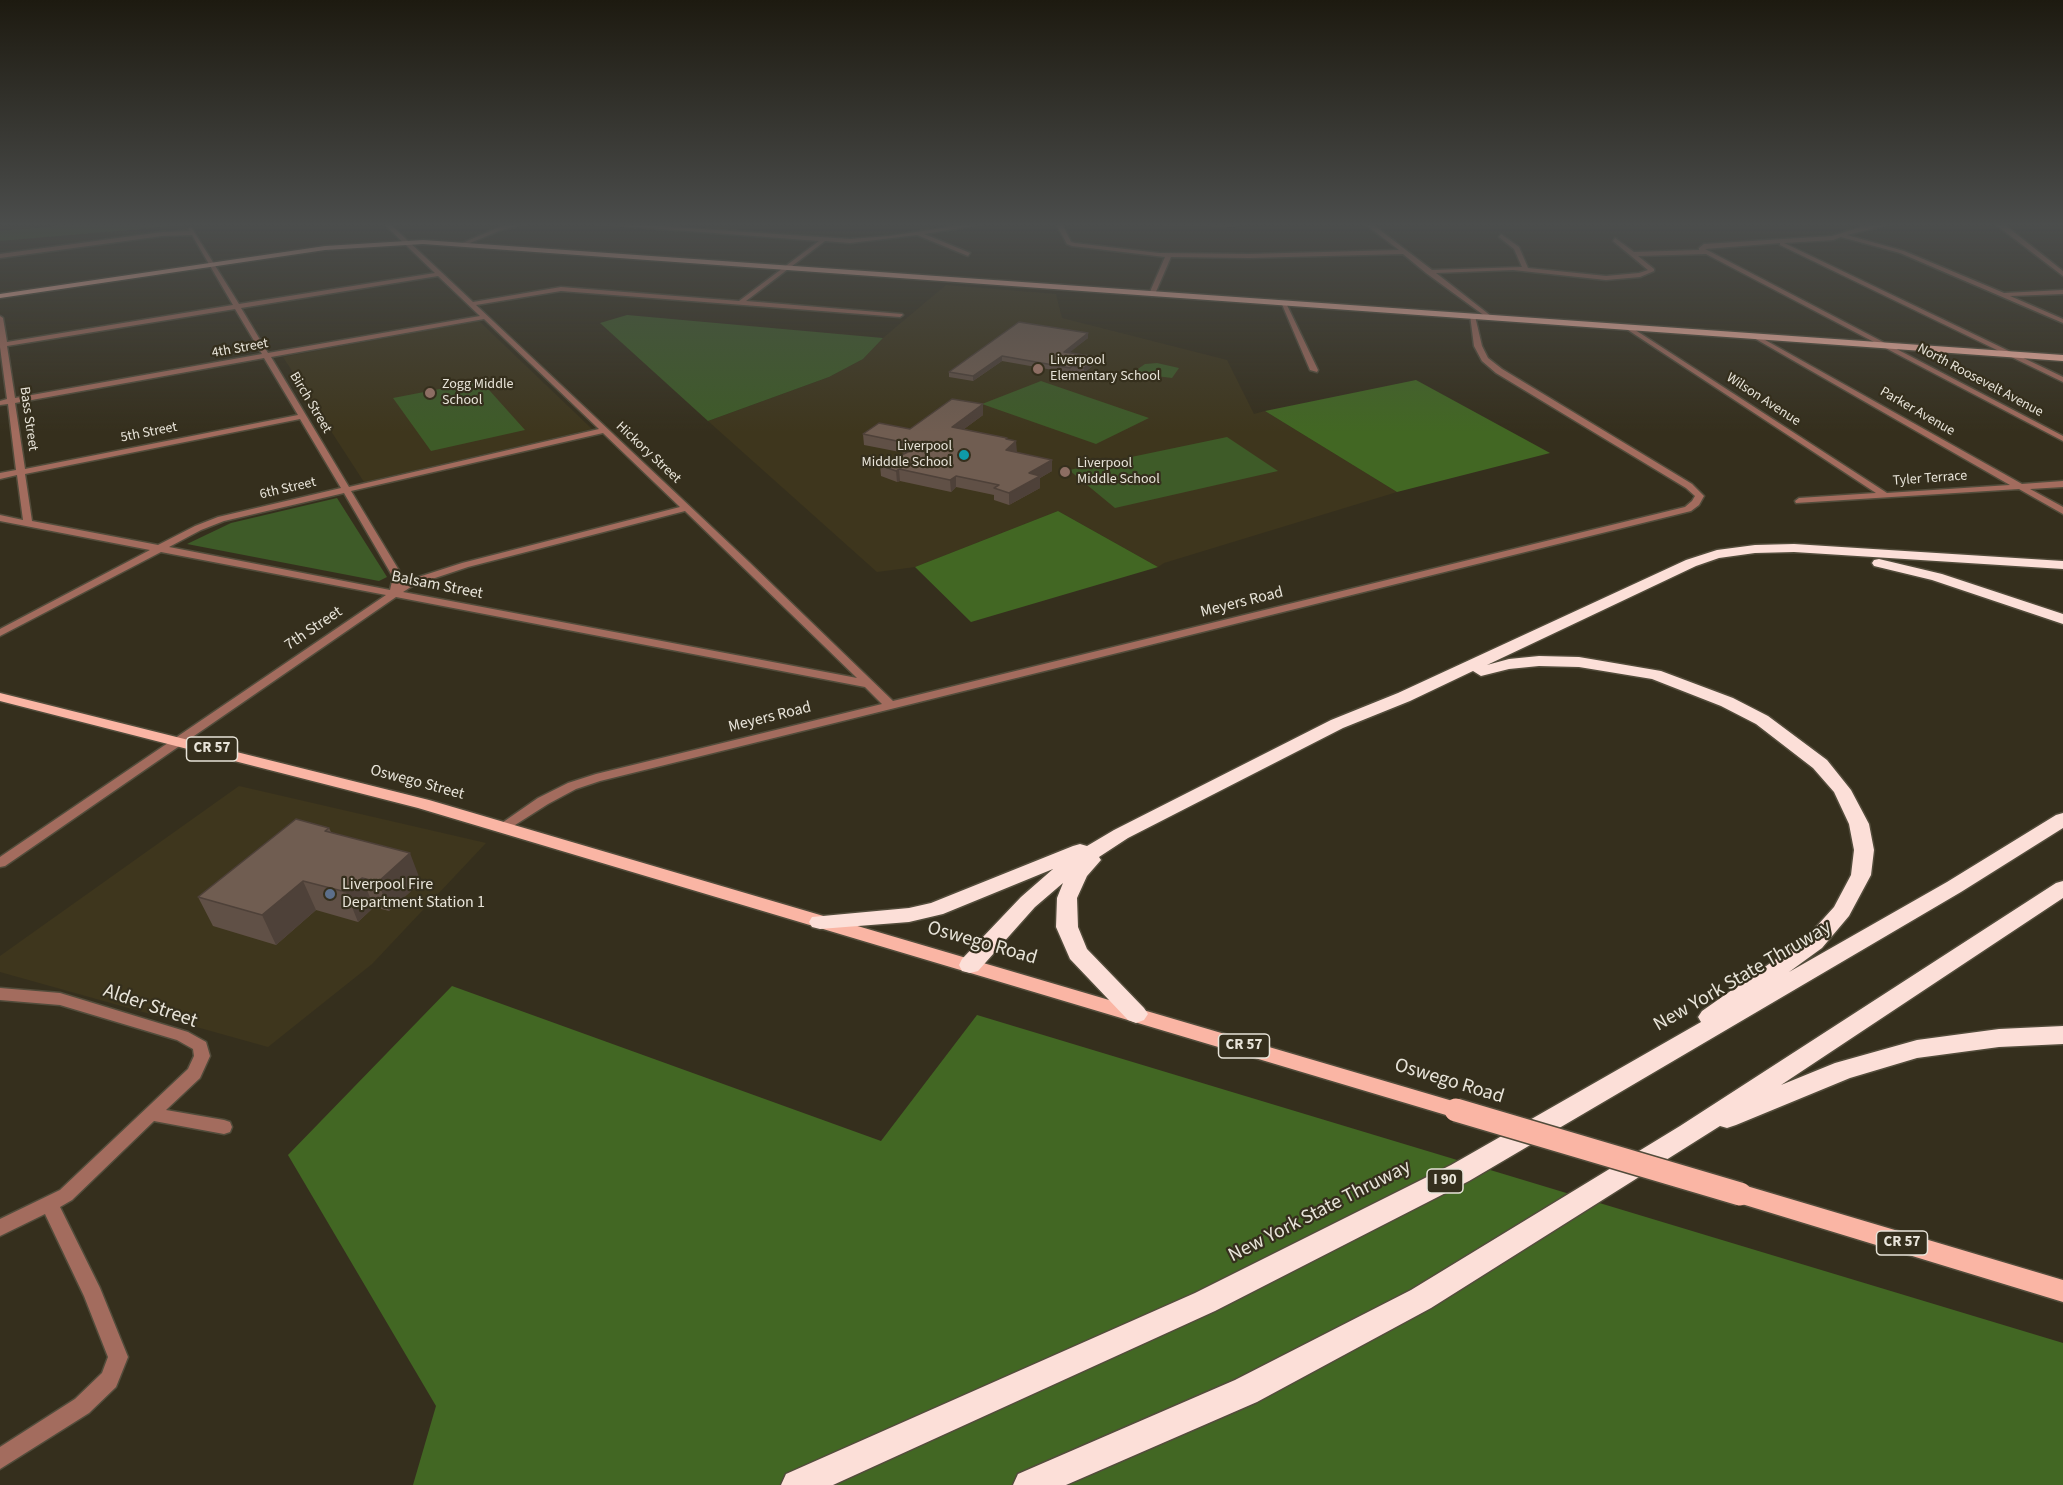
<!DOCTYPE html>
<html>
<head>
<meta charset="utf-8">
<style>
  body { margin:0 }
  canvas { display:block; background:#352f1d }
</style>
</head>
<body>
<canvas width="2063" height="1485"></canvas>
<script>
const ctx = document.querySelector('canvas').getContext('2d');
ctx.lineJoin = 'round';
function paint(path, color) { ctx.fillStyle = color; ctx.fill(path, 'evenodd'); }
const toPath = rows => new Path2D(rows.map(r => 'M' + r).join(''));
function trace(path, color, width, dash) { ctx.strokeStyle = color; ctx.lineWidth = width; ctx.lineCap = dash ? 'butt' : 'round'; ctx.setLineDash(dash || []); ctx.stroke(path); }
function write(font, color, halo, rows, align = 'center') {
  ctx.font = font + ' "Source Sans 3",sans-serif'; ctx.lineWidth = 4.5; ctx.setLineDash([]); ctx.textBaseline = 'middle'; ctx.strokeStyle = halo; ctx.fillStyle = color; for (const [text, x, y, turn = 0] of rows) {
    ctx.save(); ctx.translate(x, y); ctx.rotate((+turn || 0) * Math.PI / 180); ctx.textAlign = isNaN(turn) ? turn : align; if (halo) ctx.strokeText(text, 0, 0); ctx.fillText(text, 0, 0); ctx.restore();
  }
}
const built = toPath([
  [946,285,1056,294,1062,318,1227,360,1254,414,1265,411,1397,492,1164,563,1158,567,1058,511,915,567,877,572,708,421,829,377,863,359,883,338],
  [479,321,592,429,364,482,283,357],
  [239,786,486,843,372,964,268,1047,0,972,0,956]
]);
const green = toPath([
  [75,224,198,224,0,241,0,231],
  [627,315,883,338,863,359,829,377,708,421,600,323],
  [1157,363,1179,368,1172,378,1132,373,1145,364],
  [481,381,525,430,431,451,393,398],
  [1041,381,1149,418,1096,444,982,404],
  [1227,437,1278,471,1115,508,1069,470],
  [337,498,387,577,379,581,187,544,231,523]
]);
const forest = toPath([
  [1416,380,1550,453,1397,492,1265,411],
  [1058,511,1158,567,971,622,915,567],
  [452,986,881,1141,977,1015,2063,1343,2063,1485,413,1485,436,1406,288,1155]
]);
const street = toPath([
  [384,224,390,224,473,302,561,287,739,301,819,241,597,224,628,224,850,239,889,236,969,224,984,224,924,234,970,253,968,256,917,235,850,243,825,241,746,301,902,314,903,315,900,317,561,291,476,305,749,562,893,701,1685,507,1692,501,1695,496,1686,488,1496,373,1482,361,1474,346,1470,315,1475,316,1482,346,1488,358,1502,369,1692,484,1704,496,1699,505,1691,511,600,781,576,789,548,804,504,832,499,831,497,828,499,825,538,798,568,783,596,774,882,704,865,687,396,597,5,866,0,867,0,857,386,595,161,552,0,636,0,629,150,550,0,521,0,515,23,520,17,475,0,479,0,473,16,470,8,404,0,405,0,401,7,399,0,347,0,316,3,318,7,342,233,305,192,235,162,236,0,258,0,254,162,232,190,231,188,229,191,227,239,304,435,273,384,224],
  [438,276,480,316,268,353,241,308,438,276],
  [235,309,262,354,15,398,7,346,235,309],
  [484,319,599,429,349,487,271,357,484,319],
  [264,358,298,415,25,469,15,403,264,358],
  [300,419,341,488,218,517,195,526,158,545,32,521,25,474,300,419],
  [603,433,680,507,462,563,406,581,401,584,403,577,351,491,603,433],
  [344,493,393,577,390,590,169,547,201,530,224,521,344,493],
  [685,511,857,678,403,592,414,585,468,567,685,511],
  [513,224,525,224,501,230,463,246,458,245,497,228,513,224],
  [1056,224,1062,224,1071,242,1075,243,1159,253,1249,254,1399,250,1365,224,1372,224,1432,270,1522,267,1514,249,1499,237,1501,234,1519,247,1528,268,1606,276,1639,273,1648,270,1613,241,1615,238,1634,252,1699,250,1699,248,1704,244,1832,236,1861,227,1891,224,1847,235,1904,251,2004,293,2063,290,2063,294,2010,296,2063,319,2063,323,1900,253,1841,237,1833,240,1784,243,2063,377,2063,382,1780,245,1780,243,1705,249,2063,436,2063,441,1706,254,1638,256,1654,269,1654,271,1640,277,1606,280,1513,270,1436,273,1491,316,1492,317,1489,319,1426,273,1403,254,1249,258,1171,257,1155,294,1152,296,1149,294,1165,257,1072,246,1067,244,1056,224],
  [1166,224,1237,224,1234,226,1166,224],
  [1995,224,2005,225,2063,271,2063,276,1995,224],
  [1281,302,1286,303,1318,370,1317,372,1310,370,1281,302],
  [1625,326,1629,326,1887,493,2010,485,1754,338,1754,336,1758,336,2022,484,2063,481,2063,487,2030,489,2063,507,2063,514,2019,489,1796,503,1795,501,1799,498,1876,493,1625,328,1625,326],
  [0,988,60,993,188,1032,206,1042,210,1056,200,1078,166,1110,224,1120,230,1122,232,1127,230,1132,224,1134,154,1121,72,1200,60,1207,100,1288,128,1357,116,1387,89,1413,0,1469,0,1447,75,1399,102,1373,108,1357,84,1296,45,1214,0,1236,0,1219,60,1190,188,1069,194,1056,193,1049,177,1040,60,1005,0,1000,0,988]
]);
const primary = toPath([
  [423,240,2063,355,2063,361,423,244,325,250,0,298,0,294,325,246,423,240],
  [0,693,429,800,1456,1102,1463,1104,1466,1110,1463,1116,1456,1118,418,808,0,701,0,693],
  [1740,1184,2063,1280,2063,1302,1732,1201,1729,1194,1732,1187,1740,1184]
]);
const highway = toPath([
  [1794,544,2063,561,2063,569,1794,552,1755,553,1719,558,1696,566,1487,665,1509,659,1539,656,1579,657,1661,671,1733,698,1768,716,1827,760,1851,790,1869,824,1874,850,1871,875,1849,916,1822,948,1789,972,1947,882,2056,815,2063,813,2063,828,1961,892,1469,1181,1215,1311,833,1485,781,1485,786,1474,1195,1293,1451,1165,1701,1022,1698,1017,1702,1011,1806,938,1834,907,1851,875,1854,850,1849,824,1834,792,1813,768,1756,724,1721,706,1652,679,1579,667,1539,666,1509,669,1481,676,1473,671,1410,701,1343,728,1128,838,1099,857,1101,860,1087,876,1077,898,1078,927,1087,949,1144,1008,1148,1014,1144,1020,1136,1023,1128,1020,1070,959,1056,927,1057,898,1063,883,1035,907,978,971,970,973,962,971,959,965,962,959,1021,897,1053,869,943,914,909,922,820,929,812,927,809,922,812,917,909,908,931,903,1073,846,1080,844,1087,846,1114,830,1331,720,1398,693,1686,560,1717,550,1755,545,1794,544],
  [1879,559,1942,574,2063,614,2063,624,1932,580,1874,566,1872,563,1874,560,1879,559],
  [2063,881,2063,898,1781,1085,1835,1063,1917,1040,1999,1029,2063,1026,2063,1044,1999,1047,1917,1058,1850,1078,1736,1125,1727,1128,1720,1126,1431,1308,1257,1402,1066,1485,1013,1485,1018,1474,1235,1380,1411,1290,1680,1126,2056,883,2063,881]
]);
const primaryBridge = toPath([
  [1456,1110,1740,1194]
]);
const wall = toPath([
  [1019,322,1088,338,1069,352,1097,362,1084,373,1072,371,1070,373,1002,361,973,381,949,377,949,372],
  [983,404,983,415,964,429,1007,439,1016,452,1052,471,1040,478,1040,488,1009,505,994,500,994,495,956,487,951,492,900,481,897,482,881,476,880,465,905,453,864,445,863,434,910,429],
  [329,828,331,832,421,882,389,911,374,907,358,922,316,910,276,945,213,926,198,897]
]);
const shadedWall = toPath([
  [1088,333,1088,338,1064,357,1064,352],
  [1002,356,1002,361,973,381,973,376],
  [1097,357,1097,362,1084,373,1084,368],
  [983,404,983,415,952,438,952,427],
  [1007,438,1007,449,1016,441,1017,452,1006,461,1006,439],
  [1052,460,1052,471,1040,478,1040,488,1009,505,1009,493,1029,473],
  [899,469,900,481,897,482,896,471],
  [956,476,956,487,951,492,950,480],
  [410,853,421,882,389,911,378,882],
  [362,878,374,907,358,922,346,892],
  [303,881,316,910,276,945,262,915]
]);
const building = toPath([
  [1019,322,1088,333,1064,352,1097,357,1084,368,1072,366,1070,368,1002,356,973,376,949,372,1019,322],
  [952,399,983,404,952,427,1007,438,1006,439,1016,441,1006,450,1052,460,1029,473,1040,476,1009,493,994,488,999,485,956,476,950,480,899,469,896,471,880,465,921,446,863,434,879,423,910,429,952,399],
  [296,819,329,828,325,831,410,853,378,882,362,878,346,892,303,881,262,915,198,897,296,819]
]);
const markers = [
  [1038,369,6,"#8d6e63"],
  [430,393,6,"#8d6e63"],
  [964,455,6,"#0f9aa8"],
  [1065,472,6,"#8d6e63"],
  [330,894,6,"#5c6f8a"]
];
const farStreetnames = [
  ["4th Street",240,349,-10],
  ["North Roosevelt Avenue",1980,381,28],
  ["Wilson Avenue",1763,400,33],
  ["Birch Street",310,403,59],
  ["Parker Avenue",1917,412,30],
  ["Bass Street",28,419,82],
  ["5th Street",149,433,-11],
  ["Hickory Street",648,453,43],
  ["Tyler Terrace",1930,479,-4],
  ["6th Street",288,489,-13]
];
const farPoinames = [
  ["Liverpool",1050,361],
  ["Elementary School",1050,377],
  ["Zogg Middle",442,385],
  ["School",442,401],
  ["Liverpool",952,447,"right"],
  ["Midddle School",952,463,"right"],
  ["Liverpool",1077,464],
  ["Middle School",1077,480]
];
const shields = [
  [212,749,51],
  [1244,1046,51],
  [1445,1181,36],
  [1902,1243,51]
];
const shieldNames = [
  ["CR 57",212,749],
  ["CR 57",1244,1046],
  ["I 90",1445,1181],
  ["CR 57",1902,1243]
];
const streetNames = [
  ["Balsam Street",437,586,11],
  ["Meyers Road",1242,603,-14],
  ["7th Street",314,629,-34],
  ["Meyers Road",770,718,-14],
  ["Oswego Street",417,783,15]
];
const poiNames = [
  ["Liverpool Fire",342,885],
  ["Department Station 1",342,903]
];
const nearStreetnames = [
  ["Oswego Road",982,944,16],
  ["New York State Thruway",1743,977,-30],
  ["Alder Street",150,1007,19],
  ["Oswego Road",1449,1082,17],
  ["New York State Thruway",1320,1212,-27]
];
paint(built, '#3e361d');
paint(green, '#3e5b28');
paint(forest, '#426723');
trace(street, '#524c3b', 3);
trace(primary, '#524c3b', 3);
trace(highway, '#524c3b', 3);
paint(street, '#a36c5e');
paint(primary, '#fab5a4');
paint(highway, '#fcdfd8');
trace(primaryBridge, '#524c3b', 26, []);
trace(primaryBridge, '#fab5a4', 23);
paint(wall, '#605046');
paint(shadedWall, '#4e4139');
paint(building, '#705d51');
trace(building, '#4e4139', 1.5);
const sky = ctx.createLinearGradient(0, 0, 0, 432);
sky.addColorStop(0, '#1d1a10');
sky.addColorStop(0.52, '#4b4d4c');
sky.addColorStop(1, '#4b4d4c00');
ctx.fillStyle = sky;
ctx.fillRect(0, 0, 2063, 432);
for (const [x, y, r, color] of markers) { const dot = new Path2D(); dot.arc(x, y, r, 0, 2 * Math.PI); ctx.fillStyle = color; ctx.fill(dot); trace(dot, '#352f1d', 2); }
write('14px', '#e8e4d9', '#352f1d', farStreetnames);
write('14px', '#e8e4d9', '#352f1d', farPoinames, 'left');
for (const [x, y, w] of shields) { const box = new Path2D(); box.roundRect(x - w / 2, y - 12, w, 24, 4.5); ctx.fillStyle = '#352f1d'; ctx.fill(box); trace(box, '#e8e4d9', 1.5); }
write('bold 15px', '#e8e4d9', null, shieldNames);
write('16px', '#e8e4d9', '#352f1d', streetNames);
write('16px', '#e8e4d9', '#352f1d', poiNames, 'left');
write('20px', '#e8e4d9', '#352f1d', nearStreetnames);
</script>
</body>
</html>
